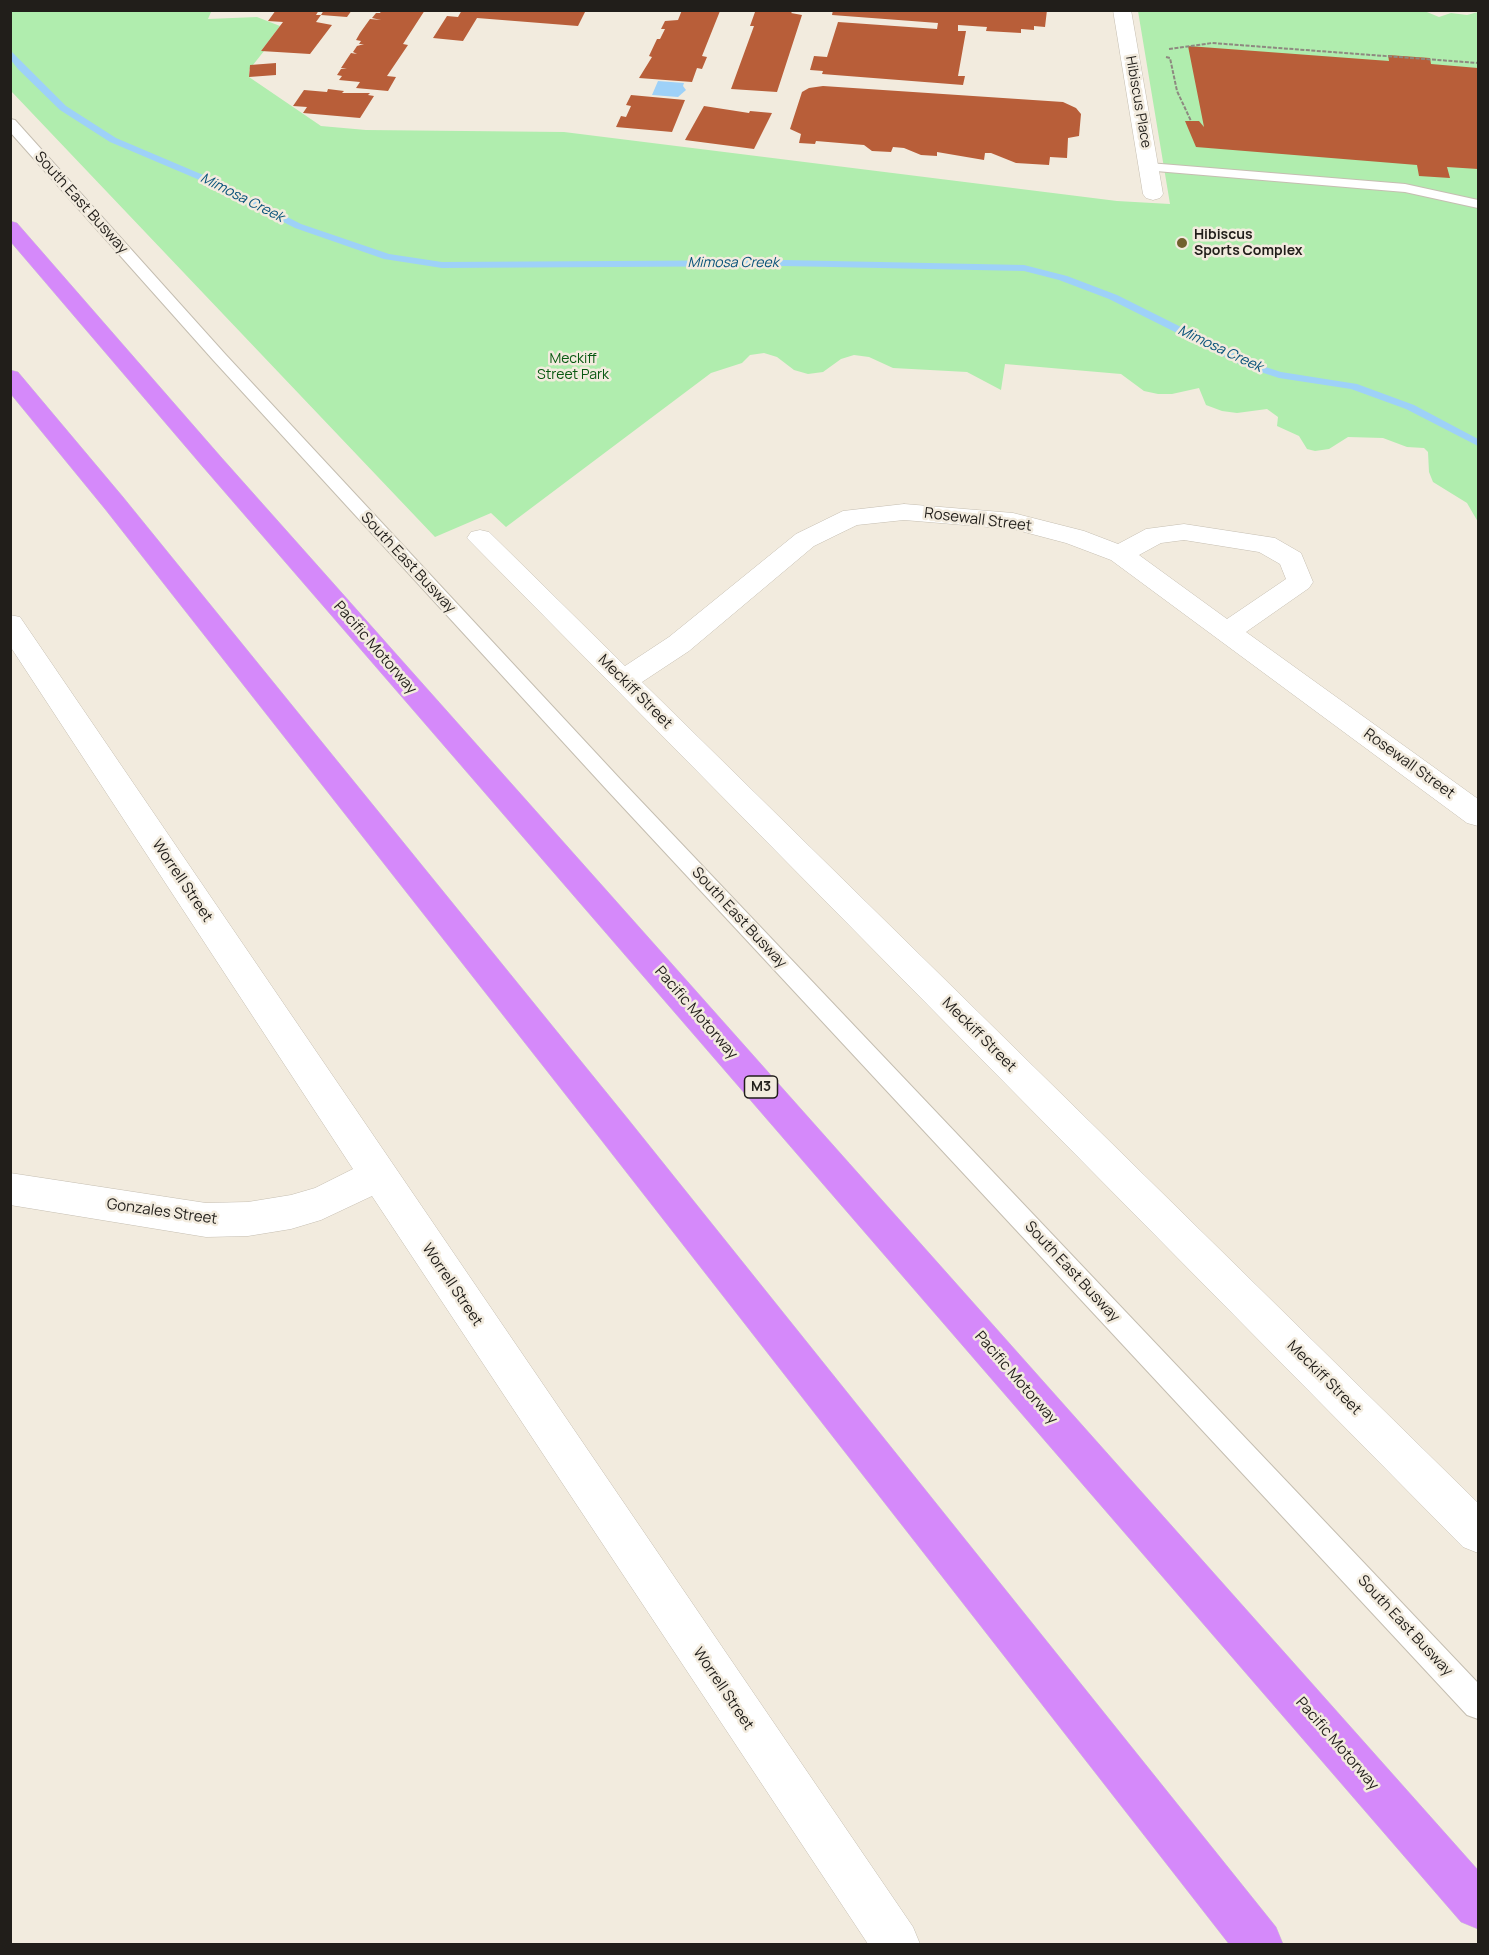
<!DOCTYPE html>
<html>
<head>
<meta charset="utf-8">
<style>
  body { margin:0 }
  #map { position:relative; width:1489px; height:1955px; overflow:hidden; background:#f2ebde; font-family:Manrope,sans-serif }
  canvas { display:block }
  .frame { position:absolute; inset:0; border:12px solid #211e1a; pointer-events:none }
</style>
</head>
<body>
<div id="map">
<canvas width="1489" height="1955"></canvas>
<div class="frame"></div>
</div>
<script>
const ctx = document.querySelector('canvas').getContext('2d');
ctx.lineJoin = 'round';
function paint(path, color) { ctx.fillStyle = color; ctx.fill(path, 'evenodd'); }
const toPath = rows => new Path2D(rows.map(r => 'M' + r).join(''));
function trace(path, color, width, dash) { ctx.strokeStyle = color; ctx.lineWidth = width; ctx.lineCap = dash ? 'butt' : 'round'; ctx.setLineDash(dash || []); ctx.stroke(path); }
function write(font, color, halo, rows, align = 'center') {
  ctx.font = font + ' Manrope,sans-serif'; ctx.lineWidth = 5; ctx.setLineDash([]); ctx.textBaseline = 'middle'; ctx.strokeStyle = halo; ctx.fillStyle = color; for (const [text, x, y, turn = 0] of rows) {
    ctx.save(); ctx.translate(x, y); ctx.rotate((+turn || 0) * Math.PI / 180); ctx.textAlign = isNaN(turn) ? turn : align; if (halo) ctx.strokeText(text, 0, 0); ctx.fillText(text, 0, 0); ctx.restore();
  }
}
const green = toPath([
  [1397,10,1410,12,1422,10,1439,17,1451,13,1467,15,1478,12,1478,522,1467,503,1433,482,1429,472,1428,452,1424,448,1407,447,1383,438,1348,437,1329,449,1315,451,1307,449,1299,436,1277,426,1278,417,1267,409,1237,413,1222,411,1206,405,1199,388,1172,394,1158,394,1144,391,1121,374,1005,364,1001,390,967,372,893,368,869,357,854,355,841,359,823,372,808,374,794,370,777,357,764,353,750,355,742,363,711,373,506,527,491,513,435,537,11,91,11,11,209,11,211,12,208,19,257,17,280,26,261,51,264,51,249,70,249,77,321,126,366,130,564,132,1117,201,1170,204,1138,11]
]);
const water = toPath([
  [658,81,684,83,683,86,686,90,678,97,652,95]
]);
const stream = toPath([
  [10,50,66,106,116,138,215,180,301,224,389,254,442,262,784,260,1024,265,1067,276,1117,295,1253,363,1281,372,1357,384,1414,405,1478,439,1478,446,1406,409,1351,389,1279,378,1245,367,1109,299,1059,280,1024,271,784,266,442,268,384,259,295,228,209,184,110,142,60,110,18,69,10,59,10,50]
]);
const building = toPath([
  [276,10,319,10,316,15,321,15,316,22,332,25,310,54,261,51,283,22,268,21],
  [324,10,352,10,347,17,321,15],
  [382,10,425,10,403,44,408,45,387,76,396,77,388,91,356,88,360,82,339,80,342,76,337,75,341,69,347,68,341,68,351,53,357,54,353,52,357,46,364,44,359,44,361,41,356,40,360,33,370,19,381,20,372,18,376,13,380,13],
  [462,10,586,10,578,26,477,18,463,41,433,38,447,16,458,17],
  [682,10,720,11,702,56,707,57,702,69,697,68,692,82,639,78,652,57,649,56,657,39,660,39,665,29,661,29,665,21,678,20],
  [769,10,792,12,791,13,802,15,777,92,731,89,754,26,750,26,755,12],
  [833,10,1047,10,1045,27,1034,26,1034,30,1021,29,1021,33,986,31,987,27,958,25,958,31,966,31,958,76,965,76,963,85,822,74,823,71,810,70,814,56,827,57,838,22,937,29,938,23,832,15],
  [1188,46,1389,61,1388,55,1430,58,1431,64,1478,68,1478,169,1447,167,1450,178,1419,176,1417,165,1196,147,1185,121,1199,121,1204,127],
  [276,63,276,75,249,77,250,65],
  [823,86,1063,102,1076,108,1081,114,1079,136,1068,138,1067,158,1050,157,1049,165,1016,163,991,153,985,153,984,160,937,152,937,156,921,155,904,148,893,147,891,152,872,151,864,145,816,141,815,144,799,143,801,134,790,129,802,92,809,88],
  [328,89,344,91,342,93,370,93,368,95,374,96,360,118,303,113,307,107,293,106,304,90,327,92],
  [631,95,685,100,672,132,616,127,621,116,626,117,631,106,626,105],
  [704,106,749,113,750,111,772,113,754,149,685,140]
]);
const path = toPath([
  [1169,49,1212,43,1478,63],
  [1166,57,1170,58,1177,91,1191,121]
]);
const lane = toPath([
  [10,119,15,120,226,355,621,780,1478,1683,1478,1719,1467,1715,607,790,214,361,10,132,10,119],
  [1149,163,1405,184,1478,200,1478,208,1405,192,1144,170,1142,167,1144,164,1149,163]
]);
const street = toPath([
  [1113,10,1131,10,1163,194,1160,198,1153,200,1146,198,1143,194,1113,10],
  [904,504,1013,513,1084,531,1118,544,1146,529,1184,524,1275,538,1301,553,1313,582,1309,588,1246,632,1478,799,1478,826,1467,823,1111,560,1066,543,1013,529,904,520,857,525,814,546,689,651,642,682,1478,1503,1478,1553,1463,1547,467,538,471,532,480,530,489,532,625,666,669,637,796,534,843,511,904,504],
  [1184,540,1259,552,1280,564,1286,579,1227,619,1139,555,1161,543,1184,540],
  [10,615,20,617,913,1927,920,1944,868,1944,372,1196,321,1220,291,1229,248,1236,206,1237,10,1205,10,1173,206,1203,248,1202,291,1195,315,1188,353,1169,10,646,10,615]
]);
const highway = toPath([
  [10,221,17,223,221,457,1478,1870,1478,1929,1461,1922,203,467,10,241,10,221],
  [10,370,18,372,123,497,628,1119,1276,1927,1283,1944,1229,1944,602,1141,105,509,10,393,10,370]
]);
const markers = [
  [1182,243,6,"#71612f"]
];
const farStreetnames = [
  ["Hibiscus Place",1138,102,80]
];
const farWaternames = [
  ["Mimosa Creek",242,198,27],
  ["Mimosa Creek",733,263],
  ["Mimosa Creek",1220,349,25]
];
const farPoinames = [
  ["Hibiscus",1194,235],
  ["Sports Complex",1194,251]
];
const farParknames = [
  ["Meckiff",573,359],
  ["Street Park",573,375]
];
const shields = [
  [761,1087,33]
];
const shieldNames = [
  ["M3",761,1087]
];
const streetNames = [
  ["South East Busway",81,203,48],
  ["Rosewall Street",978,520,7],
  ["South East Busway",408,563,47],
  ["Pacific Motorway",375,648,49],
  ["Meckiff Street",635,692,45],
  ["Rosewall Street",1409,764,36],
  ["Worrell Street",182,881,56],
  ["South East Busway",739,918,47],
  ["Pacific Motorway",696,1013,49],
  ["Meckiff Street",979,1035,45],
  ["Gonzales Street",162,1212,8],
  ["South East Busway",1072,1272,47],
  ["Worrell Street",452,1285,56],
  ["Pacific Motorway",1016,1378,49],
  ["Meckiff Street",1324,1378,45],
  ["South East Busway",1405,1626,47],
  ["Worrell Street",723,1689,56],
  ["Pacific Motorway",1337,1744,49]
];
paint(green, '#b0edae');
paint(water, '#9ed1f8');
paint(stream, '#9ed1f8');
paint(building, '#b85e39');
trace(lane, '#c5beb1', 2);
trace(street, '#c5beb1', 1);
trace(highway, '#cececd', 1);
trace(path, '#8e8980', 2, [4, 1.5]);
paint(lane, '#fff');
paint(street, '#fff');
paint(highway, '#d589fa');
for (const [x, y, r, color] of markers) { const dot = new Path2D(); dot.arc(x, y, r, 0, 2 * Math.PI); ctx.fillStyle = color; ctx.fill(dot); trace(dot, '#f2ebde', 2); }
write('14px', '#211e1a', '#f2ebde', farStreetnames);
write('italic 14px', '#07517a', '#f2ebde', farWaternames);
write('bold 14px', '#211e1a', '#f2ebde', farPoinames, 'left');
write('14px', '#085811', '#f2ebde', farParknames);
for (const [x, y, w] of shields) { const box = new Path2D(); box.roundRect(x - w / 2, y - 11, w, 22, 4.5); ctx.fillStyle = '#f2ebde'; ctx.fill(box); trace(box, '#211e1a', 1.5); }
write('bold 14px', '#211e1a', null, shieldNames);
write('15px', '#211e1a', '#f2ebde', streetNames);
</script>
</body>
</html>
